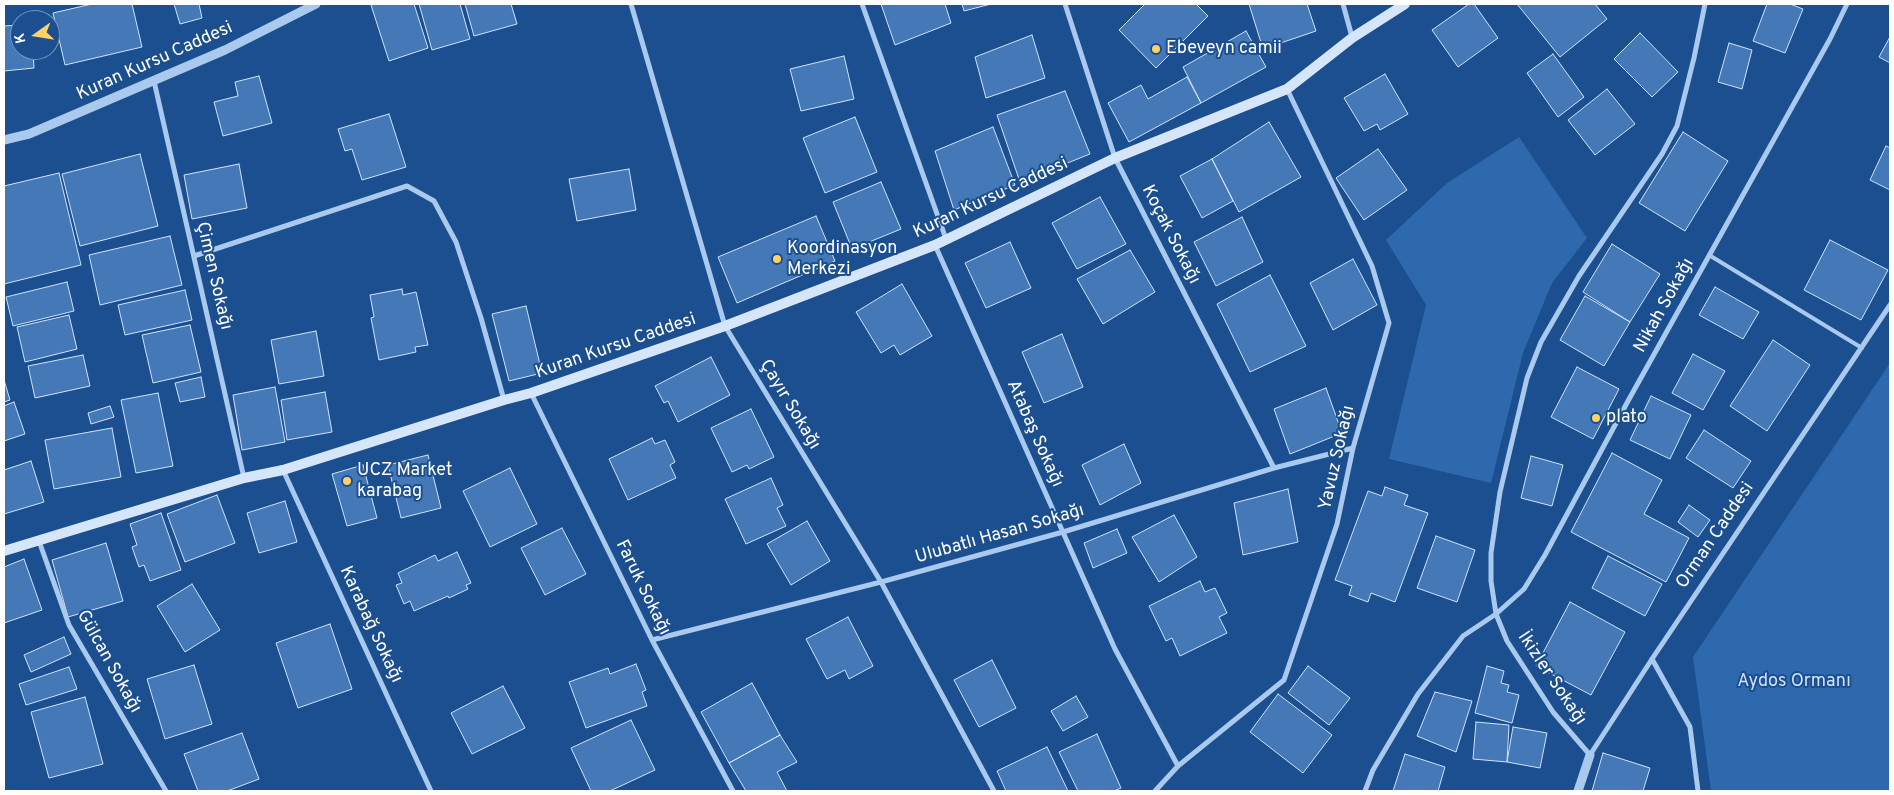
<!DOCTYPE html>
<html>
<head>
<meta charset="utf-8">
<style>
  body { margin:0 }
  #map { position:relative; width:1894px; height:795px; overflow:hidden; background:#1b4f8f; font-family:Overpass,sans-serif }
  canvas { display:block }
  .frame { position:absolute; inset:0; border:5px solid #fff; pointer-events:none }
  .north { position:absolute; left:10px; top:10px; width:50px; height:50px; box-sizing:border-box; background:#1b4f8f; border:1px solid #7695bc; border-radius:50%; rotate:257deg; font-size:14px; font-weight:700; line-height:20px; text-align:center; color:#fff }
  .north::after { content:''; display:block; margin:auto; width:18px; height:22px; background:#ffd166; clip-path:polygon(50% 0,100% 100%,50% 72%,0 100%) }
</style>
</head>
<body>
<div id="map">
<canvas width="1894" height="795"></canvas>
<div class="frame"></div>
<div class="north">K</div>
</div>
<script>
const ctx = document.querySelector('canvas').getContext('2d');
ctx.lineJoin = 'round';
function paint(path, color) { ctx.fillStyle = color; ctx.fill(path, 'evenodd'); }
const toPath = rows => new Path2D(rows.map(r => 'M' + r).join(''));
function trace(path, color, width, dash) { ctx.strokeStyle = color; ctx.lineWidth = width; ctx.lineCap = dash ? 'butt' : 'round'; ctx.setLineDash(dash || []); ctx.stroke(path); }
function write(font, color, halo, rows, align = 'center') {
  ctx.font = font + ' Overpass,sans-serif'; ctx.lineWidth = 4; ctx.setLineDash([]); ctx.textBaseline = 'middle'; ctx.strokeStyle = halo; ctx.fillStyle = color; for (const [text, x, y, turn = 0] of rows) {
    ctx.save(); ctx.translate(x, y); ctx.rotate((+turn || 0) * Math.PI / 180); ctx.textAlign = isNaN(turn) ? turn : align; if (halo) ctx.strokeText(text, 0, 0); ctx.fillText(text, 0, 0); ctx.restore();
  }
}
const green = toPath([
  [1519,137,1587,238,1552,283,1523,353,1491,483,1389,459,1426,305,1386,240,1447,183],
  [1890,363,1890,791,1711,791,1693,657]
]);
const building = toPath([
  [92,4,132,4,142,47,65,65,53,13,92,4],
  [174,4,199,4,202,18,180,24,174,4],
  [376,4,414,4,428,48,389,61,371,5,376,4],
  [419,4,460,4,470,39,432,50,419,4],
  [465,4,511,4,517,24,474,36,465,4],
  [881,4,945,4,951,23,895,45,881,4],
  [962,4,991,4,964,11,962,4],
  [1145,4,1196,4,1208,16,1156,68,1119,30,1145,4],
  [1249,4,1307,4,1316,31,1263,49,1249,4],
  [1469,4,1474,4,1498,38,1458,67,1432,30,1469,4],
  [1517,4,1595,4,1607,19,1560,57,1517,4],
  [1767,4,1790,4,1803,9,1785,53,1753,41,1767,4],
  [20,25,20,50,33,50,34,68,4,71,4,26,20,25],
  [1246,31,1266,67,1201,103,1183,67,1246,31],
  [1640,33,1678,72,1652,97,1614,59,1640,33],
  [1032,35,1045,78,986,98,975,57,1032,35],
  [1890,37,1890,63,1879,57,1890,37],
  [1729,43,1752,50,1742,89,1718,82,1729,43],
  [1553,54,1584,97,1558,117,1527,73,1553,54],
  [844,56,854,99,801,111,790,69,844,56],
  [1385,74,1408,114,1380,130,1377,124,1364,131,1344,98,1385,74],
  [259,76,272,123,223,136,214,102,238,96,235,82,259,76],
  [1187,77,1201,103,1129,142,1108,103,1141,85,1148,99,1187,77],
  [1607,89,1635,124,1595,155,1568,120,1607,89],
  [1065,91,1090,154,1020,182,997,115,1065,91],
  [389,114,406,167,362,180,352,149,345,151,338,129,389,114],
  [855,117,877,172,825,193,803,138,855,117],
  [1269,122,1301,177,1239,212,1212,159,1269,122],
  [993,127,1015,185,954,210,935,151,993,127],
  [1683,132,1728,161,1685,231,1639,203,1683,132],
  [1886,146,1890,148,1890,190,1870,180,1886,146],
  [1378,149,1407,190,1364,220,1336,178,1378,149],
  [140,154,158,226,80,246,62,174,140,154],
  [1212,159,1233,201,1202,218,1180,176,1212,159],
  [239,164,247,208,192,219,184,175,239,164],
  [629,169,636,210,577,221,569,179,629,169],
  [59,173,81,265,4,284,4,186,59,173],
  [881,182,901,229,852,249,833,202,881,182],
  [1100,197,1126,244,1077,269,1052,223,1100,197],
  [816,216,835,261,737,303,718,257,816,216],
  [1242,217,1263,262,1216,286,1194,242,1242,217],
  [170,236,182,285,100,305,89,255,170,236],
  [1830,240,1888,270,1861,320,1804,290,1830,240],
  [1010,242,1031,288,986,308,965,263,1010,242],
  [1612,244,1660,274,1630,322,1583,292,1612,244],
  [1130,250,1155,292,1103,324,1077,279,1130,250],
  [1353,259,1377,305,1333,330,1310,283,1353,259],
  [1270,275,1306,346,1250,372,1217,304,1270,275],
  [67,282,74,311,13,326,6,297,67,282],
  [902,284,932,336,900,355,894,345,881,353,856,312,902,284],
  [1715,287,1759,312,1743,339,1699,315,1715,287],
  [402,289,403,295,416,292,428,345,415,347,416,352,379,360,371,318,374,317,370,295,402,289],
  [185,290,192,320,125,335,118,305,185,290],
  [1585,296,1630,322,1604,366,1560,340,1585,296],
  [526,306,542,373,509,381,492,314,526,306],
  [69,315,77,349,25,362,17,327,69,315],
  [190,325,201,372,153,383,142,335,190,325],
  [316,331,324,376,279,384,271,340,316,331],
  [1062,334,1083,387,1044,403,1022,352,1062,334],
  [1773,340,1810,365,1767,431,1730,406,1773,340],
  [1693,354,1725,371,1703,410,1672,393,1693,354],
  [83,355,90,386,35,398,28,366,83,355],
  [711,357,730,395,678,422,668,401,664,403,655,386,711,357],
  [1577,367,1619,389,1593,439,1551,417,1577,367],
  [201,377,205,397,180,402,175,383,201,377],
  [4,380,10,400,4,402,4,380],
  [275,387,285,442,242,450,233,395,275,387],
  [1326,388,1342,433,1290,454,1274,409,1326,388],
  [325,392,332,432,287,440,281,400,325,392],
  [158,393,173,466,136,473,121,400,158,393],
  [1651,396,1691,415,1670,459,1630,440,1651,396],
  [14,402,25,434,4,441,4,406,14,402],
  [110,406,114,417,91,424,88,413,110,406],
  [751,409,774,457,749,469,747,465,732,472,711,428,751,409],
  [112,428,121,477,54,489,45,440,112,428],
  [1704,430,1751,461,1733,488,1686,458,1704,430],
  [652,438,655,444,665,440,675,462,670,465,676,478,628,500,609,459,652,438],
  [1124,444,1141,483,1100,505,1082,465,1124,444],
  [1612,453,1662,480,1644,514,1689,538,1666,582,1571,532,1612,453],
  [428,455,441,508,401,518,388,465,428,455],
  [1531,456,1563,465,1552,506,1521,498,1531,456],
  [31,461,44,502,4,514,4,470,31,461],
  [363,465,377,518,347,526,332,474,363,465],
  [510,468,537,524,490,547,463,491,510,468],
  [771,478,783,505,777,508,786,526,746,544,725,499,771,478],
  [1385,487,1408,495,1404,505,1428,513,1395,602,1371,593,1368,602,1349,595,1352,586,1335,580,1368,491,1382,496,1385,487],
  [1288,489,1298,542,1243,555,1234,503,1288,489],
  [217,495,235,543,185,562,167,514,217,495],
  [285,501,297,542,259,553,247,513,285,501],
  [1689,505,1710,520,1698,537,1678,522,1689,505],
  [161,513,181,570,150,581,144,565,139,567,132,547,137,545,130,524,161,513],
  [1174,515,1197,557,1159,582,1132,537,1174,515],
  [807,521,830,561,791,585,767,544,807,521],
  [562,528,586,574,545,595,521,548,562,528],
  [1117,529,1127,553,1093,568,1084,543,1117,529],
  [1436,536,1475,550,1457,602,1417,588,1436,536],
  [106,543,123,601,68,617,52,560,106,543],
  [457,552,471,583,466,585,468,589,449,598,448,596,414,611,410,601,404,604,396,585,402,583,398,573,435,555,438,561,457,552],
  [1608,556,1662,584,1645,616,1592,588,1608,556],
  [24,559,42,610,4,623,4,567,24,559],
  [1200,581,1205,592,1215,588,1227,613,1219,617,1227,633,1180,656,1172,638,1166,641,1149,606,1200,581],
  [192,584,220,630,185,652,157,606,192,584],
  [1570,602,1625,632,1591,695,1536,666,1570,602],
  [848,617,873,666,849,679,845,670,827,679,806,639,848,617],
  [330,624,352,689,298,708,276,643,330,624],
  [64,637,71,654,31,672,24,655,64,637],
  [992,660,1016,708,979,727,954,680,992,660],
  [636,664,646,690,642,692,647,706,586,728,569,682,608,668,610,674,636,664],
  [194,665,212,724,165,739,147,679,194,665],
  [1308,666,1350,698,1329,725,1288,693,1308,666],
  [1487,666,1504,671,1501,683,1509,685,1507,692,1519,695,1512,723,1475,713,1487,666],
  [69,667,77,689,26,705,19,684,69,667],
  [752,683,780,735,729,763,701,712,752,683],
  [503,686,525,728,472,754,451,713,503,686],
  [1435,692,1472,701,1456,752,1417,736,1435,692],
  [1278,694,1332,735,1303,773,1250,732,1278,694],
  [1076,696,1088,717,1063,731,1051,711,1076,696],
  [85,697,103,764,49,778,31,712,85,697],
  [631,720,655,770,610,791,591,791,571,748,631,720],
  [1476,722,1509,725,1507,762,1473,759,1476,722],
  [1513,727,1547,733,1540,768,1507,762,1513,727],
  [242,733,259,779,227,791,198,791,184,754,242,733],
  [1097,734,1121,788,1114,791,1078,791,1059,752,1097,734],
  [780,735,797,762,777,772,787,791,746,791,729,763,780,735],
  [1047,747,1068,791,1006,791,997,771,1047,747],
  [1603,753,1650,768,1643,791,1592,791,1603,753],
  [1405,754,1445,767,1438,791,1393,791,1405,754]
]);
const service = toPath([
  [1709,255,1862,348]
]);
const minor = toPath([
  [631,4,725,326,881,582,994,791],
  [862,4,946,239],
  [1065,4,1115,158,1274,468],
  [1343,4,1352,37],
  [1705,4,1694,58,1677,126,1662,154,1579,276,1541,342,1527,378,1500,492,1491,553,1491,581,1496,614,1507,641,1553,712,1590,755,1652,659,1890,305],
  [154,81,244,478],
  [935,245,1115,649,1178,766],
  [194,256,407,186,434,201,456,242,481,318,504,400],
  [531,393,652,640,733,791],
  [283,470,431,791],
  [39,541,69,625,166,791],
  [652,640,881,582,1063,532,1274,468,1353,448],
  [1652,659,1690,727,1698,791],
  [1155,791,1178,766,1284,680,1337,524,1353,448,1389,323,1372,266,1287,89],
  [1365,791,1373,770,1418,694,1463,636,1496,614,1524,589,1545,555,1628,401,1830,39,1847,4]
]);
const tertiary = toPath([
  [4,140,29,134,225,50,316,4],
  [1578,791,1590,755]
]);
const secondary = toPath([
  [4,551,244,478,283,470,504,400,531,393,725,326,935,245,1115,158,1287,89,1352,38,1405,4]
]);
const markers = [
  [1156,49,5,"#ffd166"],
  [777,259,5,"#ffd166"],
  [1596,418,5,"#ffd166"],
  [347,481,5,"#ffd166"]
];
const poiNames = [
  ["Ebeveyn camii",1166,49],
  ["Koordinasyon",787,249],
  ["Merkezi",787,270],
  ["plato",1606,418],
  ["UCZ Market",357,471],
  ["karabag",357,492]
];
const streetNames = [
  ["Kuran Kursu Caddesi",155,62,-24],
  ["Kuran Kursu Caddesi",991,199,-25],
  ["Koçak Sokağı",1170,235,63],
  ["Çimen Sokağı",213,276,77],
  ["Nikah Sokağı",1665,306,-61],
  ["Kuran Kursu Caddesi",616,347,-19],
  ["Çayır Sokağı",789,405,59],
  ["Atabaş Sokağı",1034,434,66],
  ["Yavuz Sokağı",1338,458,-77],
  ["Ulubatlı Hasan Sokağı",1000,535,-16],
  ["Orman Caddesi",1716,536,-56],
  ["Faruk Sokağı",642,588,64],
  ["Karabağ Sokağı",370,625,65],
  ["Gülcan Sokağı",108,662,61],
  ["İkizler Sokağı",1551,679,56]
];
const parkNames = [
  ["Aydos Ormanı",1794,682]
];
paint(green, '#2e69ad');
paint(building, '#4478b7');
trace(building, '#cfe3fa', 1);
trace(service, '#a9c9ee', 4);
trace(minor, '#a9c9ee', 5);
trace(tertiary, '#a9c9ee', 9);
trace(secondary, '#d6e6fa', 10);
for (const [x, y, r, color] of markers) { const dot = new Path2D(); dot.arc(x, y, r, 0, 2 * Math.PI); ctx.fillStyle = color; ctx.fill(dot); trace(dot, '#1b4f8f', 2); }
write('18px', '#fff', '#1b4f8f', poiNames, 'left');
write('18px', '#fff', '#1b4f8f', streetNames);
write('18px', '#cfe3fa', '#1b4f8f', parkNames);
</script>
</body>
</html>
